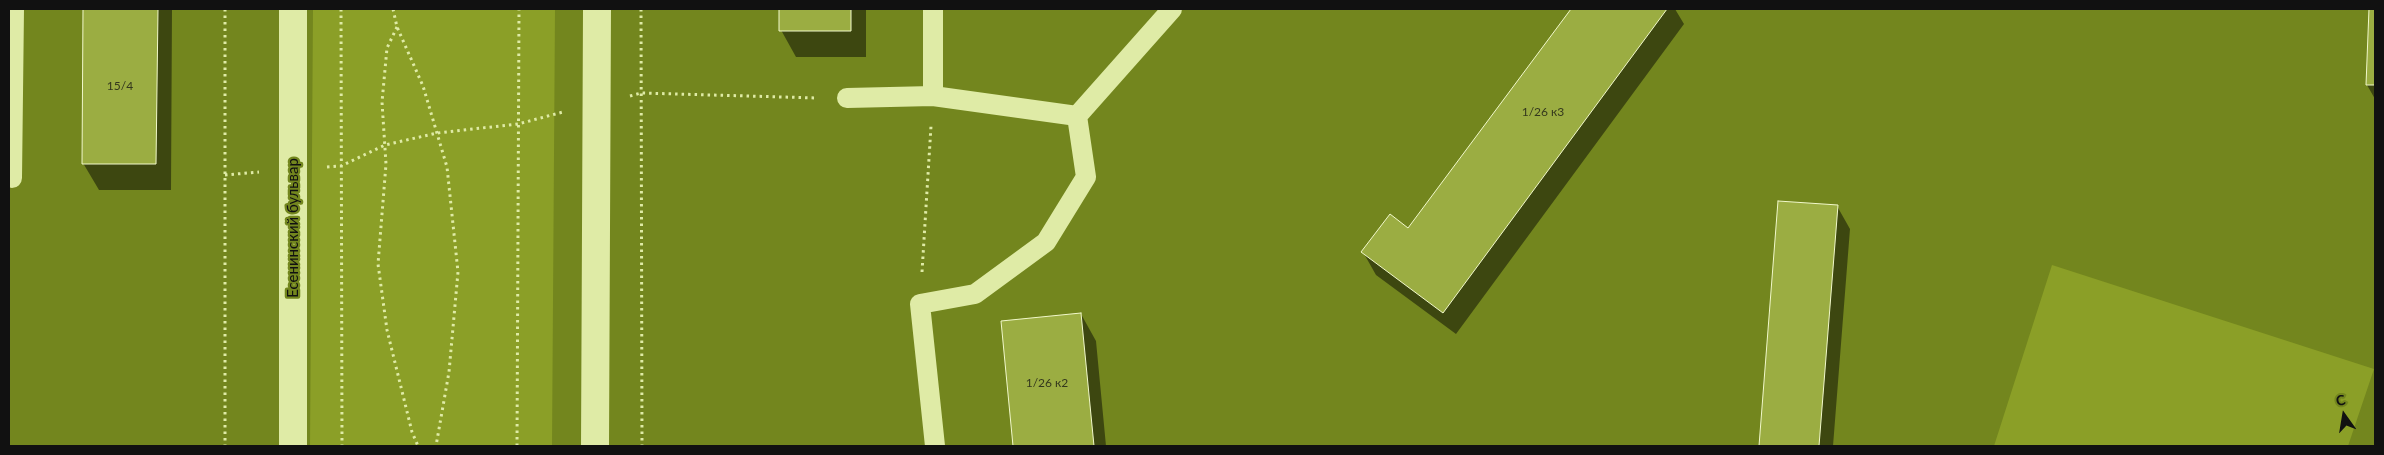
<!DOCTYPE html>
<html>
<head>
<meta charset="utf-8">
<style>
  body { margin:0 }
  #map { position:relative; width:2384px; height:455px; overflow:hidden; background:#73861e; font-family:Lato,sans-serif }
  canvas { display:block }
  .frame { position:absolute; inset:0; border:10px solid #111; pointer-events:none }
  .north { position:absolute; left:2319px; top:390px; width:50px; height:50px; -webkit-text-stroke:4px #73861e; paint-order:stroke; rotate:347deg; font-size:14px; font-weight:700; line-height:20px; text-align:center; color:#111 }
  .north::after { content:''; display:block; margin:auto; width:18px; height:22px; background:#111; clip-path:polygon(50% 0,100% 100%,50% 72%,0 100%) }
</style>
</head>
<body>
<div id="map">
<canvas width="2384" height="455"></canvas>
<div class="frame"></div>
<div class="north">С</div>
</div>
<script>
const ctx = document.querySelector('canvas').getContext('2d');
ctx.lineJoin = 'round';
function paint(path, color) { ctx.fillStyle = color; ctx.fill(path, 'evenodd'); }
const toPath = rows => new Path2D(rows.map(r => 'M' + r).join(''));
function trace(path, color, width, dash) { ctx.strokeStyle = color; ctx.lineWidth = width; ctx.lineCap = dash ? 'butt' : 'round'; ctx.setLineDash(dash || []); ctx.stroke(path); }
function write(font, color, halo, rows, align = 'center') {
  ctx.font = font + ' Lato,sans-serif'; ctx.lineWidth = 4.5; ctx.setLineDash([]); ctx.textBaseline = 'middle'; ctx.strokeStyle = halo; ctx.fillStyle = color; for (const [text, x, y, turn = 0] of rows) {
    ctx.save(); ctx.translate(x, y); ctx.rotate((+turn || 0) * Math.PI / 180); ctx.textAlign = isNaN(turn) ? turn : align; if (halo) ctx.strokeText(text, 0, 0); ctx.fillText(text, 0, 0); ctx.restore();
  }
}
const green = toPath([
  [313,9,555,9,552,446,310,446],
  [2052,265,2374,369,2348,446,1994,446]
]);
const shadow = toPath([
  [85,9,172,9,171,190,99,190,83,163],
  [781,9,866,9,866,57,796,57,781,30],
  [1572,9,1675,9,1684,24,1456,334,1376,275,1363,252,1409,230],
  [2370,9,2375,9,2375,99,2367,85],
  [1779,202,1837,206,1850,229,1833,446,1760,446],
  [1081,314,1096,341,1106,446,1014,446,1002,322]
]);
const building = toPath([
  [83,9,158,9,156,164,82,164,83,9],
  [779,9,851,9,851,31,779,31,779,9],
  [1571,9,1667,9,1443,313,1361,252,1390,214,1408,228,1571,9],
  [2369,9,2375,9,2375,85,2366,85,2369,9],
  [1778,201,1838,205,1819,446,1759,446,1778,201],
  [1081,313,1094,446,1013,446,1001,321,1081,313]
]);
const path = toPath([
  [225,9,225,446],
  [341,9,342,446],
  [393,9,397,27,423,86,447,167,458,272,449,372,436,446],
  [641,9,642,446],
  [397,27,387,48,382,102,386,164,378,264,387,330,412,432,418,446],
  [630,96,641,93,818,98],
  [327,167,341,166,385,145,437,133,518,124,563,112],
  [225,175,259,172],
  [922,272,931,126],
  [517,446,519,9]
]);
const service = toPath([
  [933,96,933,9],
  [847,98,933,96,1077,116,1172,9],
  [12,178,14,9],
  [935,446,920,304,975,294,1046,242,1086,177,1077,116]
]);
const tertiary = toPath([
  [293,446,293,9],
  [595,446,597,9]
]);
const numberNames = [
  ["15/4",120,86],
  ["1/26 к3",1543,112],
  ["1/26 к2",1047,383]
];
const streetNames = [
  ["Есенинский бульвар",293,228,-90]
];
paint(green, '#8b9f27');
paint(shadow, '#0007');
paint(building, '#9bad42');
trace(building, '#f1f8cb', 1);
trace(path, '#dfeba6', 3, [2.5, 4]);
trace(service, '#dfeba6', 20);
trace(tertiary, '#dfeba6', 28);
write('12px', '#34381d', null, numberNames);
write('15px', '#111', '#73861e', streetNames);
</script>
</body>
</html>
